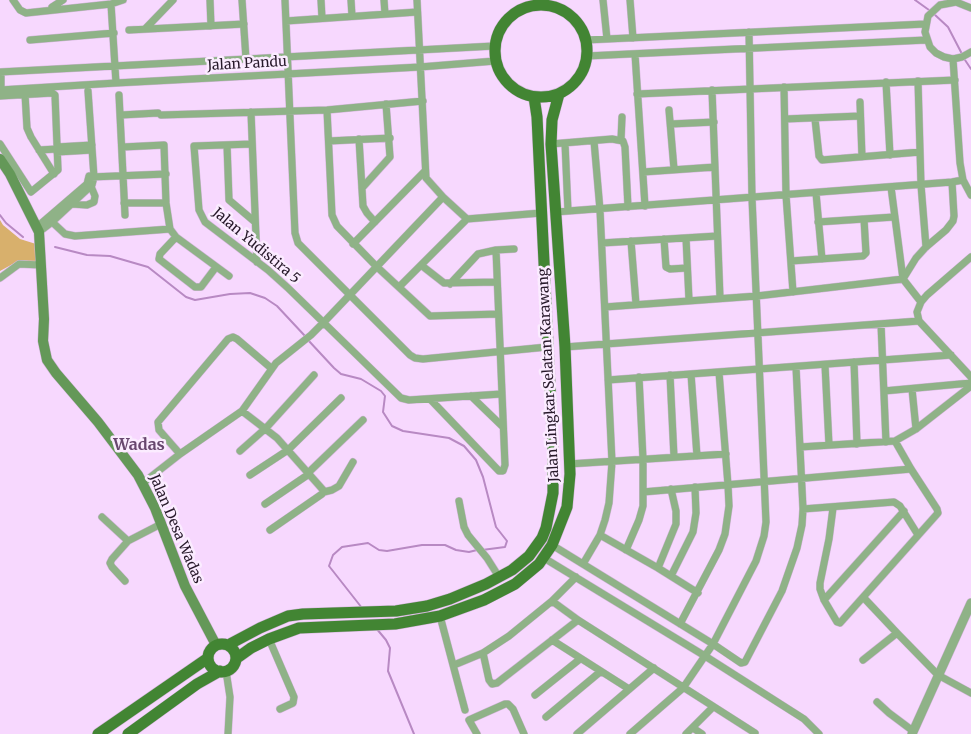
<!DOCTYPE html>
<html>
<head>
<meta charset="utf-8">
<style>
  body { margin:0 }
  canvas { display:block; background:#f7d8fe }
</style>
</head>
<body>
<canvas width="971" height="734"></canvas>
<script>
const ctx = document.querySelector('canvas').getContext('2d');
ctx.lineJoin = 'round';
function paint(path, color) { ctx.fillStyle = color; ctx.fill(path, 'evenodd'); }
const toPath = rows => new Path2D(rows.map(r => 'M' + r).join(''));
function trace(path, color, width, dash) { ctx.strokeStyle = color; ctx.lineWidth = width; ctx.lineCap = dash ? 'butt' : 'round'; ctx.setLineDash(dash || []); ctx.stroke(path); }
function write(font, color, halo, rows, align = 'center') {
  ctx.font = font + ' Merriweather,serif'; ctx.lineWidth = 5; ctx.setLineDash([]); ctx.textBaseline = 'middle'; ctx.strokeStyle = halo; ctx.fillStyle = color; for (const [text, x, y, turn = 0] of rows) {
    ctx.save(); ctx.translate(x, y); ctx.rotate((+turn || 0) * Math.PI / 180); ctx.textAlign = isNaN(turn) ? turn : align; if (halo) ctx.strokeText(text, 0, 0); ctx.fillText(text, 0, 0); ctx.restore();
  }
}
const forest = toPath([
  [0,220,3,225,20,239,36,244,37,262,20,260,0,271]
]);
const stream = toPath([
  [915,0,929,10],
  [934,14,948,27,962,54],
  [965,60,971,69],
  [0,215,6,223,23,237],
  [55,247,87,255,110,256,148,267,186,297,195,300,230,294,250,293,265,298,277,306,305,336],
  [308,340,334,368,341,374,361,379,381,391,385,396,383,412,392,426,403,431,449,438,464,446,476,460,483,477,496,527,507,541,505,547,482,550],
  [362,608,329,566,333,555,342,547,368,543,379,550,387,551,422,545,445,545,456,550,469,552,477,550],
  [376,628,386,640,390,648,388,671,414,734]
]);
const minor = toPath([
  [13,0,20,10,26,13,111,4,123,0],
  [210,0,211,26],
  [242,0,246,59],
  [285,0,295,233,298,243,410,355,415,358,423,359,547,347],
  [321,0,322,18],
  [351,0,352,16],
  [384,0,385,14],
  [417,0,426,178,443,197,467,219,541,213],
  [603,0,607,39],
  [630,0,633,38],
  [111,4,116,83],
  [52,7,63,0],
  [971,8,956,2,940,5,928,16,925,32,930,47,936,53,944,57,953,59,962,57,971,52],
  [286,21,417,12],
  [145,29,173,0],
  [129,30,244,24],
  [30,40,114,33],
  [586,40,925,24],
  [635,54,645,206],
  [587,56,926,40],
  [953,59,960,163,963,180,971,195],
  [0,72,494,46],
  [1,72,1,90],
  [918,81,921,185,926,247],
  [886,82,890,155],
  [784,87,786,195,793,292],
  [0,90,116,83,420,67,495,61],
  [712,90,720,298],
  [25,94,27,128,31,137,54,174],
  [637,94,955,80],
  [119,95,125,215],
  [0,96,52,93,55,95,58,170,31,192,0,144],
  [860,102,862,157],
  [327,110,332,215,337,226,376,266,430,316,498,314],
  [669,110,674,169],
  [251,112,257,262],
  [121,115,158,113],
  [161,115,327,110,423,101],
  [785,119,860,116],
  [815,119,819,156,822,160,920,152],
  [671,124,714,122],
  [359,139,363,206,367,213,375,222],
  [621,140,622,117],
  [329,141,390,138],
  [565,143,568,211],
  [252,144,194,146,199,210,205,222,268,270,288,288,401,398,409,400,501,394],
  [551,144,612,139,623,141,625,147,628,207],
  [227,145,229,200,255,222],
  [57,147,92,145],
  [123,147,164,145,166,203,170,229,176,237,229,276],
  [39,150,57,149],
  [57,152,92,150],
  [643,172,715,167],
  [91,177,166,174],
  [891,187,903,279,921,302],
  [362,188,390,157,386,104],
  [816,193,822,259],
  [72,203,72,204,87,205,94,202,95,196,90,184],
  [124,203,166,203],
  [555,212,952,182,963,180],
  [50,220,65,234,75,236,170,229],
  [818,222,894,217],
  [37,227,87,184,89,176],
  [39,232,52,222,92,185,94,177,88,91],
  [176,237,160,254,159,259,195,287,201,287,216,267],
  [686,238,689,300],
  [664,239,666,267,670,269,687,268],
  [631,241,636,304],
  [602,243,717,236],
  [353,244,424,172],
  [971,257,927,295,921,302,917,312,919,321,971,377],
  [791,261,863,256,866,253,864,219],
  [421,265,444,283,497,282],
  [0,278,19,264,41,265],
  [903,279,916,258,926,247,946,230,953,221,954,216,952,182],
  [450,284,478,254,496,250,514,249],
  [399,287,467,219],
  [605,307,757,296,903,279],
  [881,324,886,442],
  [565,347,919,321],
  [854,362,857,444],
  [825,365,829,445],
  [691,374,697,456],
  [670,375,674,457],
  [608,380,951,355],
  [912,389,916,429],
  [884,391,971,383],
  [471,396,503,427],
  [430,399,499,471,503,471,505,465,496,250],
  [242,411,277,438,324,491,322,494,270,530],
  [800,447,895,441,916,429,971,386],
  [240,451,266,428,314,375],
  [180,454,159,430,158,422,228,339,233,337,237,339,271,368],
  [569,464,726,454],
  [308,473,363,420],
  [250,475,288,450,341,398],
  [143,483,180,454,242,411,276,363,311,335,324,322,443,197],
  [324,492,332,490,339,486,353,462],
  [643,492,911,469],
  [459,501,464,527,468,535,487,558,499,577],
  [265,504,309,474],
  [833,508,829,539,820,583,820,589,824,600,837,622,840,623,938,513,937,509,911,469,895,441],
  [803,509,894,502,900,506,918,535],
  [102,517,128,541],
  [600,535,658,568,698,593],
  [552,545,713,644,741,663,745,662,782,591,797,548,802,525,803,509,796,367],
  [626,550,639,520,643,506,643,459,639,377],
  [544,558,705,656,804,719,819,734],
  [583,564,600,535,605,520,609,503,612,462,600,210,594,141],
  [658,568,676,524,676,511,671,489],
  [671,576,693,532,696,513,695,487],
  [125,581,112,567,110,563,112,559,128,541,161,524],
  [864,598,897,633],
  [824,600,904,511],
  [552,601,578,620,755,733],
  [440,616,465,710],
  [680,624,719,550,725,534,729,506,728,485,719,372],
  [269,639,294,697,293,703,280,709],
  [552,640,629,689],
  [483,653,489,680,492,684,497,683,578,620],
  [863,660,897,633,938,675,971,693],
  [454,665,483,653,509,636,552,601,576,577],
  [226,671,230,697,228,734],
  [535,695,580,659],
  [877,702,889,713,913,731],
  [546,717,600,672],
  [693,728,702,734],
  [477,734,469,720,505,704,508,704,513,709,524,734],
  [577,734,654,668],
  [630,734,683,688,713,644,756,561,764,536,766,522,752,198,749,32],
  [686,734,713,707]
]);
const tertiary = toPath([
  [912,734,971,603]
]);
const secondary = toPath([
  [0,159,10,174,39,232,44,319,43,341,47,360,56,373,98,422,138,475,155,508,185,586,216,645]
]);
const primary = toPath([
  '495 51a46 46 0 1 1 92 0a46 46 0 1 1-92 0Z',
  '208 658a14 14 0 1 1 28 0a14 14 0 1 1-28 0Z',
  [228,645,260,628,288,616,303,614,396,611,427,606,450,599,486,584,512,570,529,556,542,538,546,528,553,493,553,449,537,117,534,97],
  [237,658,251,648,269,639,299,628,395,624,440,616,484,600,515,584,539,564,552,545,567,507,570,474,565,347,551,144,552,120,559,94],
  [98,734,208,658],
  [128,734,197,684,220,671]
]);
const streetNames = [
  ["Jalan Pandu",247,64,-3],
  ["Jalan Yudistira 5",256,246,40],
  ["Jalan Lingkar Selatan Karawang",549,375,-93],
  ["Jalan Desa Wadas",176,529,67]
];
const quarterNames = [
  ["Wadas",139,445]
];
paint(forest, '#d8b06c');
trace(stream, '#b889c3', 2);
trace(minor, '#d1b5d8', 8);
trace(tertiary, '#d1b5d8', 10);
trace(secondary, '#d1b5d8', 11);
trace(primary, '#d1b5d8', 12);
trace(minor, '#8fb287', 7);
trace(tertiary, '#8fb287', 9);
trace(secondary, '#649858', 10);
trace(primary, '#428533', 11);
write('14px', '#261829', '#fbecff', streetNames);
write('bold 16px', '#68476f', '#fbecff', quarterNames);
</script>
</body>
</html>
